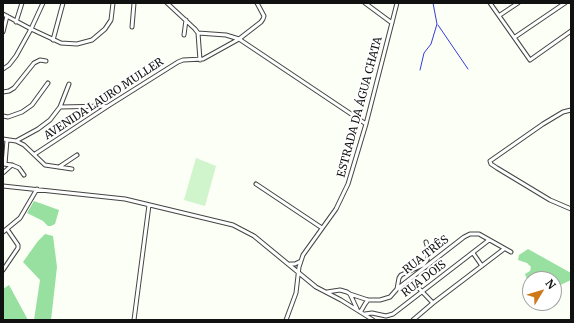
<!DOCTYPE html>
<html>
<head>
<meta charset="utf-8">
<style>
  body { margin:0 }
  #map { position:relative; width:574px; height:323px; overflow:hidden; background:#fbfff5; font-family:Merriweather,serif }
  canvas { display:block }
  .frame { position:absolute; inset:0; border:4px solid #111; pointer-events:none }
  .north { position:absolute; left:522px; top:271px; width:40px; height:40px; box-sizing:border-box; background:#fff; border:1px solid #a0a0a0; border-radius:50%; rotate:52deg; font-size:11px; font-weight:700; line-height:16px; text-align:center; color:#111 }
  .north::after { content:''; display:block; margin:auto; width:14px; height:18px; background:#ce781b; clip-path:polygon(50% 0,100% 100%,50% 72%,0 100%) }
</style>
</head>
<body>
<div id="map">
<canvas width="574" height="323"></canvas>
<div class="frame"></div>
<div class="north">N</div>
</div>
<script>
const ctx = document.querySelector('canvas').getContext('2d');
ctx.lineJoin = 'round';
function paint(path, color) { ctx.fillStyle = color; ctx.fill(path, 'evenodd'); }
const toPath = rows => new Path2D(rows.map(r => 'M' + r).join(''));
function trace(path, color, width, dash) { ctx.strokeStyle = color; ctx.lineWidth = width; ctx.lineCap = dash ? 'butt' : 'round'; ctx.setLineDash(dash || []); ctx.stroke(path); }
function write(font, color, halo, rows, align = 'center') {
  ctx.font = font + ' Merriweather,serif'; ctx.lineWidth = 4; ctx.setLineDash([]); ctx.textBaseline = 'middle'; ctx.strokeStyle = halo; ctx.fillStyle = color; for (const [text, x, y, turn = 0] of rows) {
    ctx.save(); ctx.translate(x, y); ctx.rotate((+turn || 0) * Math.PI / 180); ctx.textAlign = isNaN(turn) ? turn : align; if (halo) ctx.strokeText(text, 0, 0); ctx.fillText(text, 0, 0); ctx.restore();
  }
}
const forest = toPath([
  [34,201,59,210,55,224,51,226,48,226,43,221,27,213],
  [45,234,53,236,57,267,51,320,34,320,40,280,23,262,38,241],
  [528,249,571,273,571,280,554,288,554,279,530,279,530,286,525,274,530,271,531,267,527,263,518,260,519,255],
  [9,285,28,320,3,320,3,289]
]);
const pitch = toPath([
  [196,158,216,166,205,206,184,200]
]);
const stream = toPath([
  [438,25,468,69],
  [420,70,424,53,431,44,437,24,433,3]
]);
const minor = toPath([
  [167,3,195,29,198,33,226,35,239,39,366,124],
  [365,3,392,23],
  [490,3,530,60,571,31],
  [3,14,31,29,61,43,77,44,92,40,105,29,111,20,113,3],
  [500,15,518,3],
  [16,22,22,3],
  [132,27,134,3],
  [3,32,7,16],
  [198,33,200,60],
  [184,35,186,20],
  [515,37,565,3],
  [53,40,63,3],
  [3,69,9,65,16,56,31,29,43,3],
  [3,92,9,91,14,88,34,63,40,60,46,61],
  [60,107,108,106],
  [571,110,563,112,543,124,490,161,491,164,497,168,550,200,571,209],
  [3,116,8,117,22,112,32,105,48,83],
  [3,139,16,141,24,145,45,165,72,169],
  [16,141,38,129,50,120,60,107,69,84],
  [35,154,108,106,178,62,183,60,203,59,239,39,261,22,263,19,264,16,257,3],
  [3,164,12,165,19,168,24,175],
  [5,164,7,140],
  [59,167,77,155],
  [3,173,12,165],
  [256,184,322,228],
  [3,186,125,199,233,225,254,236,316,287,341,300,373,320],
  [3,232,20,218,37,189],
  [473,253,482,266],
  [290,264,295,264,301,261],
  [3,270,18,248,18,245,7,229],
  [410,279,433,303],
  [397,289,464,237,470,234,479,234,511,252],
  [327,292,340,290,347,292,350,294,357,309],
  [350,294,368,300,380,300,390,297,397,289,399,278,401,275,423,265,427,260,429,252,426,242],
  [361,311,365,304,368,300],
  [365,314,372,313,386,316,393,314,489,240],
  [134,320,149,205],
  [286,320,296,293,299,267,303,255,336,209,348,184,366,124,397,3],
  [413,320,433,303,504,249]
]);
const streetNames = [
  ["AVENIDA LAURO MULLER",104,99,-33],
  ["ESTRADA DA ÁGUA CHATA",360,107,-75],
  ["RUA TRÊS",426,255,-38],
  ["RUA DOIS",424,279,-37]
];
paint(forest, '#97e0a0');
paint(pitch, '#d0f4cc');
trace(stream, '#353bd9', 1);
trace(minor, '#444', 5);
trace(minor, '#fff', 3);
write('11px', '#111', '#fff', streetNames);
</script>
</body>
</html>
